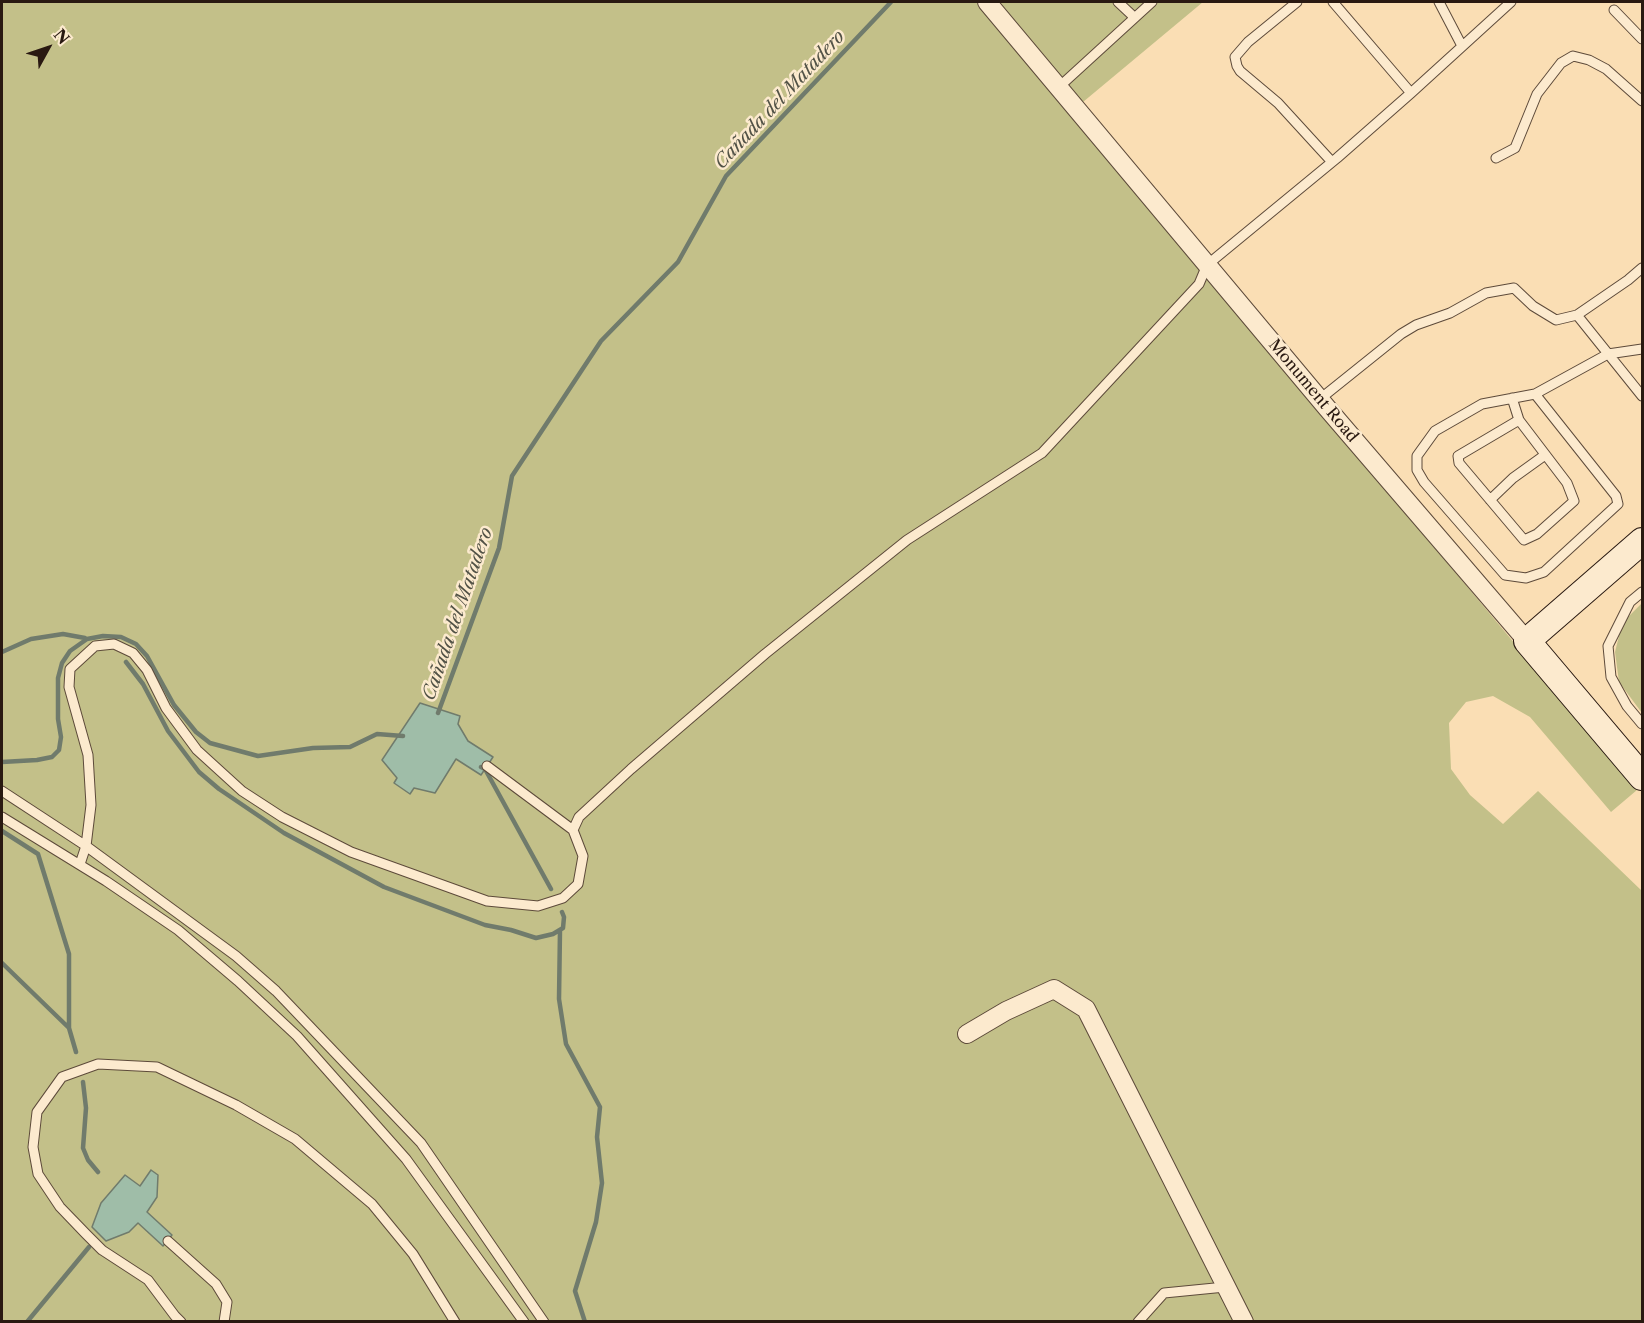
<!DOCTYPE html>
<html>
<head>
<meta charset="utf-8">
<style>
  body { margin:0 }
  #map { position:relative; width:1644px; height:1323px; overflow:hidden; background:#fadeb4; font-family:"Libre Caslon Text",serif }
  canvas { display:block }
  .frame { position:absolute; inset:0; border:3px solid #291911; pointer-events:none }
  .north { position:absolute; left:18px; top:18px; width:60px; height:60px; -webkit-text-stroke:4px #fceace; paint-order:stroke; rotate:50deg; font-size:16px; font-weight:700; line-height:24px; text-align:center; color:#291911 }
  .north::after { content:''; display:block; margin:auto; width:21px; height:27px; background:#291911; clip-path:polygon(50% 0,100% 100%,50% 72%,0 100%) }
</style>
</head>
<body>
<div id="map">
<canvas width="1644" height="1323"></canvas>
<div class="frame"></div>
<div class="north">N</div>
</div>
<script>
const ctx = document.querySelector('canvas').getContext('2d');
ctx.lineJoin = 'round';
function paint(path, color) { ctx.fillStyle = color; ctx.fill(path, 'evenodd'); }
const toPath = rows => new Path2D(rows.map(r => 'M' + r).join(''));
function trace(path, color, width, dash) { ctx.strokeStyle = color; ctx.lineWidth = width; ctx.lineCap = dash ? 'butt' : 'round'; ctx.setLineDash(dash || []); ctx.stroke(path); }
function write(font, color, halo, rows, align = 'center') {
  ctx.font = font + ' "Libre Caslon Text",serif'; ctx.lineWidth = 5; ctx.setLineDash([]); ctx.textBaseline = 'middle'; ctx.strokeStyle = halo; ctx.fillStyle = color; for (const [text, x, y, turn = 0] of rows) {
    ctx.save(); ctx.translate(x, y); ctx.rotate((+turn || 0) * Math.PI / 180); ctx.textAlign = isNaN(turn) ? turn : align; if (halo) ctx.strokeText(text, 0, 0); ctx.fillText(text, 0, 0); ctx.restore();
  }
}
const green = toPath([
  [2,2,1203,2,1071,112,1637,790,1611,812,1530,717,1493,696,1466,702,1449,723,1451,769,1470,795,1503,824,1538,791,1642,891,1642,1321,2,1322],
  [151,1170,158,1175,147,1212,163,1246,138,1223,124,1175,140,1186],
  [1642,603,1642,713,1619,682,1615,652,1621,628,1628,617]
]);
const water = toPath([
  [420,703,460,716,458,724,468,741,493,757,481,775,456,759,435,793,414,788,410,794,394,783,397,778,382,760,420,703],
  [151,1170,158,1175,157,1197,147,1212,172,1235,163,1246,138,1223,129,1232,106,1241,92,1227,101,1203,125,1175,140,1186,151,1170]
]);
const stream = toPath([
  [2,652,31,639,63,634,85,638],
  [126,662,143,684,168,731,199,772,219,789,284,833,384,887,485,925,511,930,536,938,553,934,563,928,564,917,562,912],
  [438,713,499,548,512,476,601,341,678,262,726,176,891,2],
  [2,762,37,760,52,757,59,750,61,737,58,719,58,678,62,663,70,651,87,639,103,636,121,637,136,644,147,656,174,705,196,732,210,743,258,756,313,748,350,747,377,734,403,736],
  [481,767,485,769,551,889],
  [2,831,38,854,69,954,69,1028],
  [560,930,559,999,566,1044,600,1107,597,1137,602,1183,596,1222,575,1291,585,1322],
  [2,963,69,1028,76,1052],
  [83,1082,86,1108,83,1148,88,1160,98,1172],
  [27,1322,89,1247]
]);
const lane = toPath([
  [1118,2,1134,17],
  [1297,2,1248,42,1235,57,1237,66,1240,71,1278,103,1332,162],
  [1333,2,1411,93],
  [1439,2,1462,46],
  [1614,10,1642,39],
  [1059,87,1152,2],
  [1496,158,1515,148,1537,94,1561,63,1573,56,1589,60,1606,69,1642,101],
  [1577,315,1642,396],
  [1535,394,1616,496,1618,504,1544,572,1526,578,1505,575,1424,482,1417,470,1417,456,1435,431,1482,404,1535,394,1608,354,1642,349],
  [1512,398,1519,420,1458,456,1459,463,1524,540,1537,534,1574,501,1567,483,1519,420],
  [1320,399,1401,334,1416,325,1450,313,1486,293,1514,288,1533,306,1556,320,1577,315,1628,280,1642,268],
  [1490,500,1513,478,1545,455],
  [1642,592,1630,602,1608,646,1611,677,1627,706,1642,724],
  [487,766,573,830],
  [2,791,86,846,236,956,276,991,421,1143,544,1322],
  [2,817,106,881,178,930,238,981,297,1036,406,1159,524,1322],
  [80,864,86,846,91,805,88,755,69,687,70,669,95,646,114,644,133,653,147,670,166,708,197,750,242,791,282,817,351,852,487,901,538,906,563,898,578,884,583,856,573,830,579,817,631,769,765,654,907,540,1042,453,1199,284,1207,265,1337,158,1411,93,1511,2],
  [168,1241,216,1284,227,1302,224,1322],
  [181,1322,175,1316,148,1280,102,1250,86,1234,60,1207,38,1174,33,1147,37,1112,62,1077,98,1064,157,1067,236,1105,295,1139,372,1204,413,1254,455,1322],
  [1138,1322,1164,1293,1225,1287]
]);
const street = toPath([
  [987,2,1327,408,1527,641],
  [967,1034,1006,1011,1054,989,1086,1009,1244,1322]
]);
const secondary = toPath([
  [1642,541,1527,641,1642,777]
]);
const streetNames = [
  ["Monument Road",1313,391,50]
];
const waterNames = [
  ["Cañada del Matadero",780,100,-47],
  ["Cañada del Matadero",458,614,-71]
];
paint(green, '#c3c089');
paint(water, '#9fbda8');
trace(water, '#707b6c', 1.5);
trace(stream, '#707b6c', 4.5);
trace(lane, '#5d4a3a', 11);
trace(street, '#5d4a3a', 20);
trace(secondary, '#291911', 28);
trace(lane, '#fceace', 9);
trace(street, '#fceace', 18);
trace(secondary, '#fceace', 26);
write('16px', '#291911', '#fceace', streetNames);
write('italic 18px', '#525246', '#fceace', waterNames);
</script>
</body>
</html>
